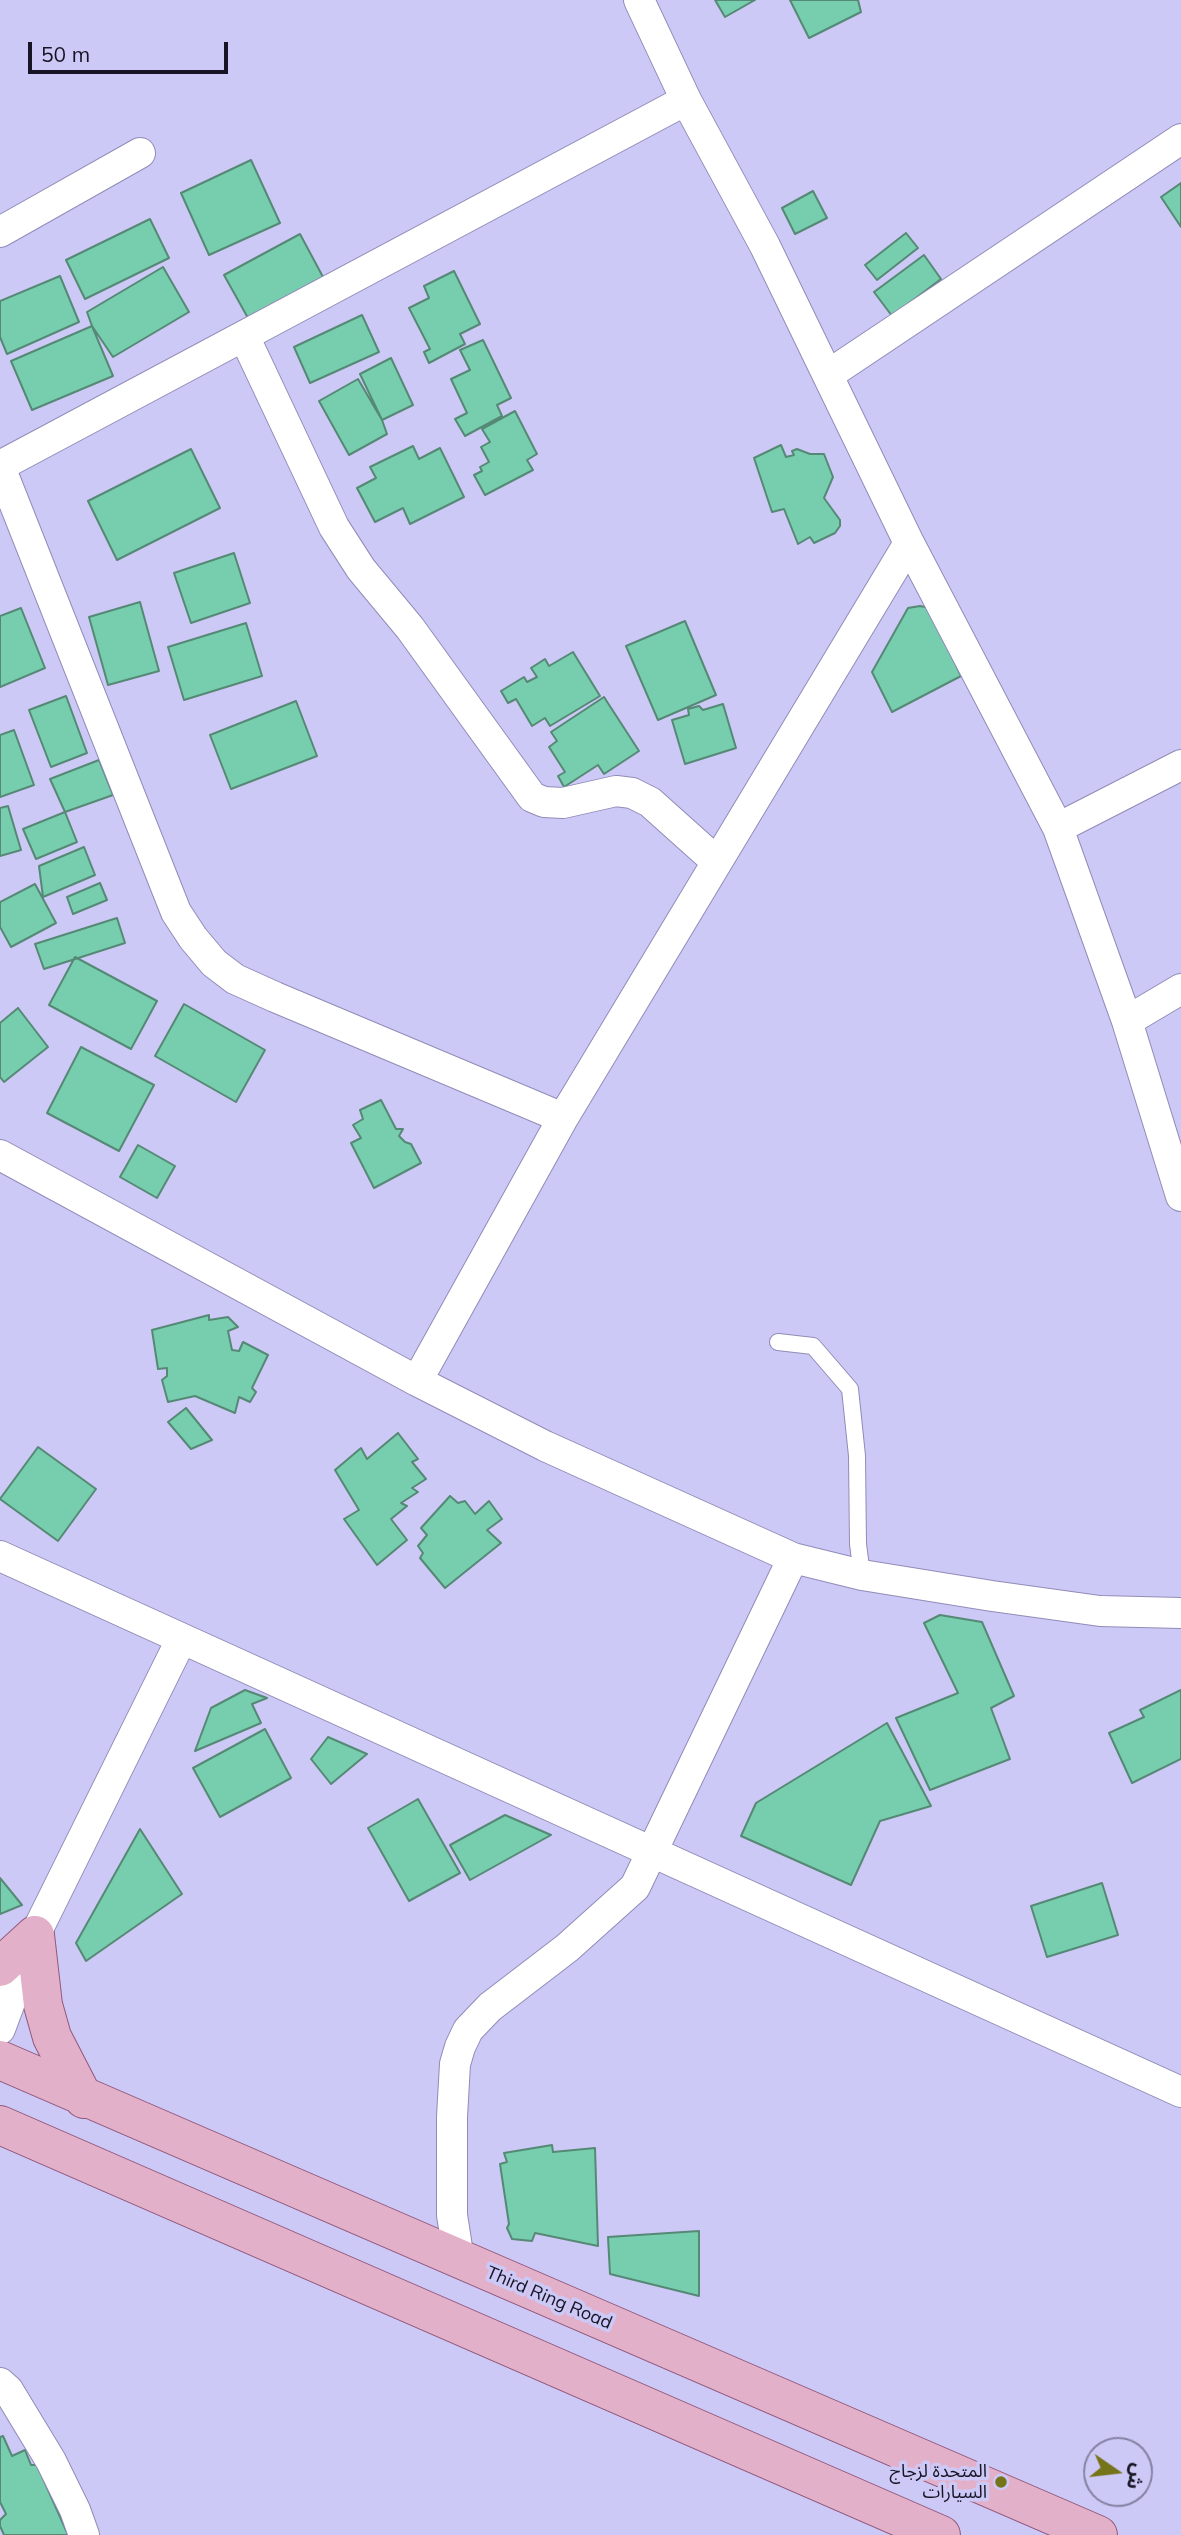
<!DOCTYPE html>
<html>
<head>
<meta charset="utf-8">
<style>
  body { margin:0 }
  #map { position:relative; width:1181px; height:2535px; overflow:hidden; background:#cdc9f7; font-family:Mulish,"Noto Sans Arabic",sans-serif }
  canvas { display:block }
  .north { position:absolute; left:1083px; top:2437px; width:70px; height:70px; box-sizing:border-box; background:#cdc9f7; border:2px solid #8481a3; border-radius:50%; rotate:104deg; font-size:19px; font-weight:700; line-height:28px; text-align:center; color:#171525 }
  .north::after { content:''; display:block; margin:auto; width:24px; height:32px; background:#76741a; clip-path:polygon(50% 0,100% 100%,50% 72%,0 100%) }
  .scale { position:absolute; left:28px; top:42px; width:200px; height:32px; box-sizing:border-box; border:4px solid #171525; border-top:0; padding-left:9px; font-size:21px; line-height:24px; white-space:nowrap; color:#171525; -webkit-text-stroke:5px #cdc9f7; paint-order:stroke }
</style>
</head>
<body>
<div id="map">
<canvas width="1181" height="2535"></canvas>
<div class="north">ش</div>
<div class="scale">50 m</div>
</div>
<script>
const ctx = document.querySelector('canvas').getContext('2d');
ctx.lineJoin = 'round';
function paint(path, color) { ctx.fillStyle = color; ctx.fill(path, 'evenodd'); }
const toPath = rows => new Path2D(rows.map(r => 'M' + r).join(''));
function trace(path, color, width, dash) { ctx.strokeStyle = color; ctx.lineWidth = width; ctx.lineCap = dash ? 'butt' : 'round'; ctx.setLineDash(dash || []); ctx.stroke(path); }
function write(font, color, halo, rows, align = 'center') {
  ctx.font = font + ' Mulish,"Noto Sans Arabic",sans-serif'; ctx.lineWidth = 7; ctx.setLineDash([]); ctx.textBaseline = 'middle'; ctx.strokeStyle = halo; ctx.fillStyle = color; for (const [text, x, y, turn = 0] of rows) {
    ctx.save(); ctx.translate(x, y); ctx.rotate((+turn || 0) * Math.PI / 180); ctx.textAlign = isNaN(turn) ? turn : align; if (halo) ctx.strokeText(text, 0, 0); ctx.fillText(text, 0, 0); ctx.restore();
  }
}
const building = toPath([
  [715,0,755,0,725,17,715,0],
  [790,0,858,0,861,12,809,38,790,0],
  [251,160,280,223,209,255,181,193,251,160],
  [1181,183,1181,227,1161,197,1181,183],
  [813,191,827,218,795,234,782,208,813,191],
  [150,219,169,258,85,299,66,260,150,219],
  [906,233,918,248,877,280,865,265,906,233],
  [300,234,323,277,248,318,224,275,300,234],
  [924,255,941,279,892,316,874,292,924,255],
  [163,267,189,312,113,357,92,326,87,312,163,267],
  [454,271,480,324,460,334,465,344,429,363,424,352,430,349,409,308,429,298,424,286,454,271],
  [60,276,79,322,7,354,0,337,0,301,60,276],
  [362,315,379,352,310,383,294,347,362,315],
  [92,326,113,376,32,410,11,361,92,326],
  [483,340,511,398,497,405,502,416,465,436,455,419,467,413,451,379,470,370,460,350,483,340],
  [391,358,413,405,382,420,360,374,391,358],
  [358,379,382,420,387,434,349,455,319,401,358,379],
  [515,411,537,454,527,460,533,470,485,495,474,475,482,471,480,467,489,462,481,447,490,442,482,429,515,411],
  [781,445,786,457,794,455,792,451,797,449,810,454,824,454,833,477,824,498,840,520,840,526,835,533,814,543,810,537,798,544,784,509,772,512,754,458,781,445],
  [413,446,419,459,440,448,464,497,410,524,403,508,375,522,357,488,376,478,370,467,413,446],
  [191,449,220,508,117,560,88,501,191,449],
  [234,553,250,603,191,623,174,573,234,553],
  [140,602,159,671,108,685,89,617,140,602],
  [920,606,930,608,961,676,892,712,872,672,908,608,920,606],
  [21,608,45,668,0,687,0,616,21,608],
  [685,621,716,695,658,720,626,646,685,621],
  [246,623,262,676,184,700,168,647,246,623],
  [573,652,600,696,550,726,545,718,532,726,516,699,508,703,501,691,524,677,527,682,537,677,531,668,545,659,549,666,573,652],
  [66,696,87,753,51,767,29,710,66,696],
  [604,697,639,751,604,774,598,765,564,787,558,776,565,772,549,747,557,741,551,732,604,697],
  [296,701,317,756,231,789,210,735,296,701],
  [723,704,736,748,685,764,672,720,689,715,688,709,699,706,703,710,723,704],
  [14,730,34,785,0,797,0,735,14,730],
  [99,760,113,795,65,812,50,779,99,760],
  [8,806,21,850,0,856,0,808,8,806],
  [65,812,77,842,36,859,23,829,65,812],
  [84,847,95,875,43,897,39,866,84,847],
  [100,883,107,900,73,914,67,897,100,883],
  [35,884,56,923,11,947,0,927,0,902,35,884],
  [117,918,125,943,44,969,35,944,117,918],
  [75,957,157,1001,131,1049,49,1005,75,957],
  [184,1004,265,1050,236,1102,155,1056,184,1004],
  [18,1008,48,1047,4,1082,0,1077,0,1023,18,1008],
  [81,1047,154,1085,119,1151,47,1113,81,1047],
  [381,1100,396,1129,403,1129,399,1136,405,1142,411,1144,421,1163,374,1188,351,1143,361,1138,353,1125,363,1119,360,1110,381,1100],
  [138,1145,175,1166,157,1198,120,1177,138,1145],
  [209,1315,209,1320,228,1317,238,1327,228,1331,232,1350,239,1351,243,1342,268,1355,252,1388,256,1392,250,1402,239,1397,235,1413,195,1396,168,1402,162,1380,167,1376,167,1368,158,1369,152,1330,209,1315],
  [186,1408,212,1440,191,1449,168,1422,186,1408],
  [398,1433,418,1459,412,1462,426,1479,412,1488,418,1492,401,1503,407,1506,391,1519,407,1540,377,1565,344,1519,359,1510,335,1470,361,1448,367,1459,398,1433],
  [38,1447,96,1489,58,1541,0,1499,38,1447],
  [450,1496,458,1503,465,1501,475,1514,489,1501,502,1519,487,1530,501,1543,445,1588,420,1558,423,1553,418,1546,427,1535,421,1528,450,1496],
  [940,1615,982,1622,1014,1696,991,1708,1010,1759,930,1790,896,1718,958,1693,924,1623,940,1615],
  [245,1690,267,1698,252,1704,261,1723,195,1751,211,1708,245,1690],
  [1181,1690,1181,1759,1132,1783,1109,1733,1144,1717,1140,1710,1181,1690],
  [887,1723,931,1806,880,1821,851,1885,741,1836,756,1803,887,1723],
  [265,1729,291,1778,220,1817,193,1768,265,1729],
  [328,1737,367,1754,331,1784,311,1759,328,1737],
  [418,1799,460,1873,409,1901,368,1828,418,1799],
  [505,1815,551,1835,470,1880,450,1845,505,1815],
  [140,1829,182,1894,86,1961,76,1943,140,1829],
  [0,1878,22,1905,0,1914,0,1878],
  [1102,1883,1118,1935,1047,1957,1031,1906,1102,1883],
  [552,2145,553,2152,595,2148,598,2246,535,2233,532,2241,512,2239,507,2228,509,2224,500,2164,507,2162,504,2153,552,2145],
  [699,2231,699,2296,610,2274,608,2237,699,2231],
  [3,2436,12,2456,25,2450,31,2465,37,2465,68,2535,4,2535,0,2526,0,2520,6,2514,0,2502,0,2437,3,2436]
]);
const lane = toPath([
  [778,1342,813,1346,850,1389,857,1456,858,1544,862,1575]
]);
const street = toPath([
  [0,232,140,153],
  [244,336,334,527,361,569,410,628,532,797,544,802,563,803,616,791,632,793,650,802,717,862],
  [828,375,1181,139],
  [0,466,686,100,639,0],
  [0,467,176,912,193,938,214,963,235,979,275,997,563,1118],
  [909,543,1058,828,1127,1021,1181,1196],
  [1058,828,1181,765],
  [1127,1021,1181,989],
  [0,1155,417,1381,545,1446,793,1558,862,1575,992,1596,1100,1611,1181,1613],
  [417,1381,563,1118,909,543,765,246,686,100],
  [0,1556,1181,2092],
  [0,2029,35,1935,181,1640],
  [459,2260,452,2215,452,2117,455,2064,460,2047,468,2030,490,2007,567,1948,635,1887,793,1558],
  [0,2383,8,2390,51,2461,75,2510,84,2535]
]);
const primary = toPath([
  [35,1935,43,2005,52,2037,84,2099],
  [0,1967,35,1935],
  [0,2060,1098,2535],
  [0,2125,941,2535]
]);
const markers = [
  [1001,2482,7,"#76741a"]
];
const streetNames = [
  ["Third Ring Road",549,2298,23]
];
const poiNames = [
  ["المتحدة لزجاج",987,2472],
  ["السيارات",987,2493]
];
paint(building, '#77ceaf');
trace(building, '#558975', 2);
trace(lane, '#908cb7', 18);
trace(street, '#908cb7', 32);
trace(primary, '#90577a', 40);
trace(lane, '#fff', 16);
trace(street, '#fff', 30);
trace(primary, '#e3b0ca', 38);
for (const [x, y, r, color] of markers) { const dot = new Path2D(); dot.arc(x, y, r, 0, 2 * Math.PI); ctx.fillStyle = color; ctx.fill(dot); trace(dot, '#cdc9f7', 2.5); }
write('18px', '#171525', '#cdc9f7', streetNames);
write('18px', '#171525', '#cdc9f7', poiNames, 'right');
</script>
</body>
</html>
